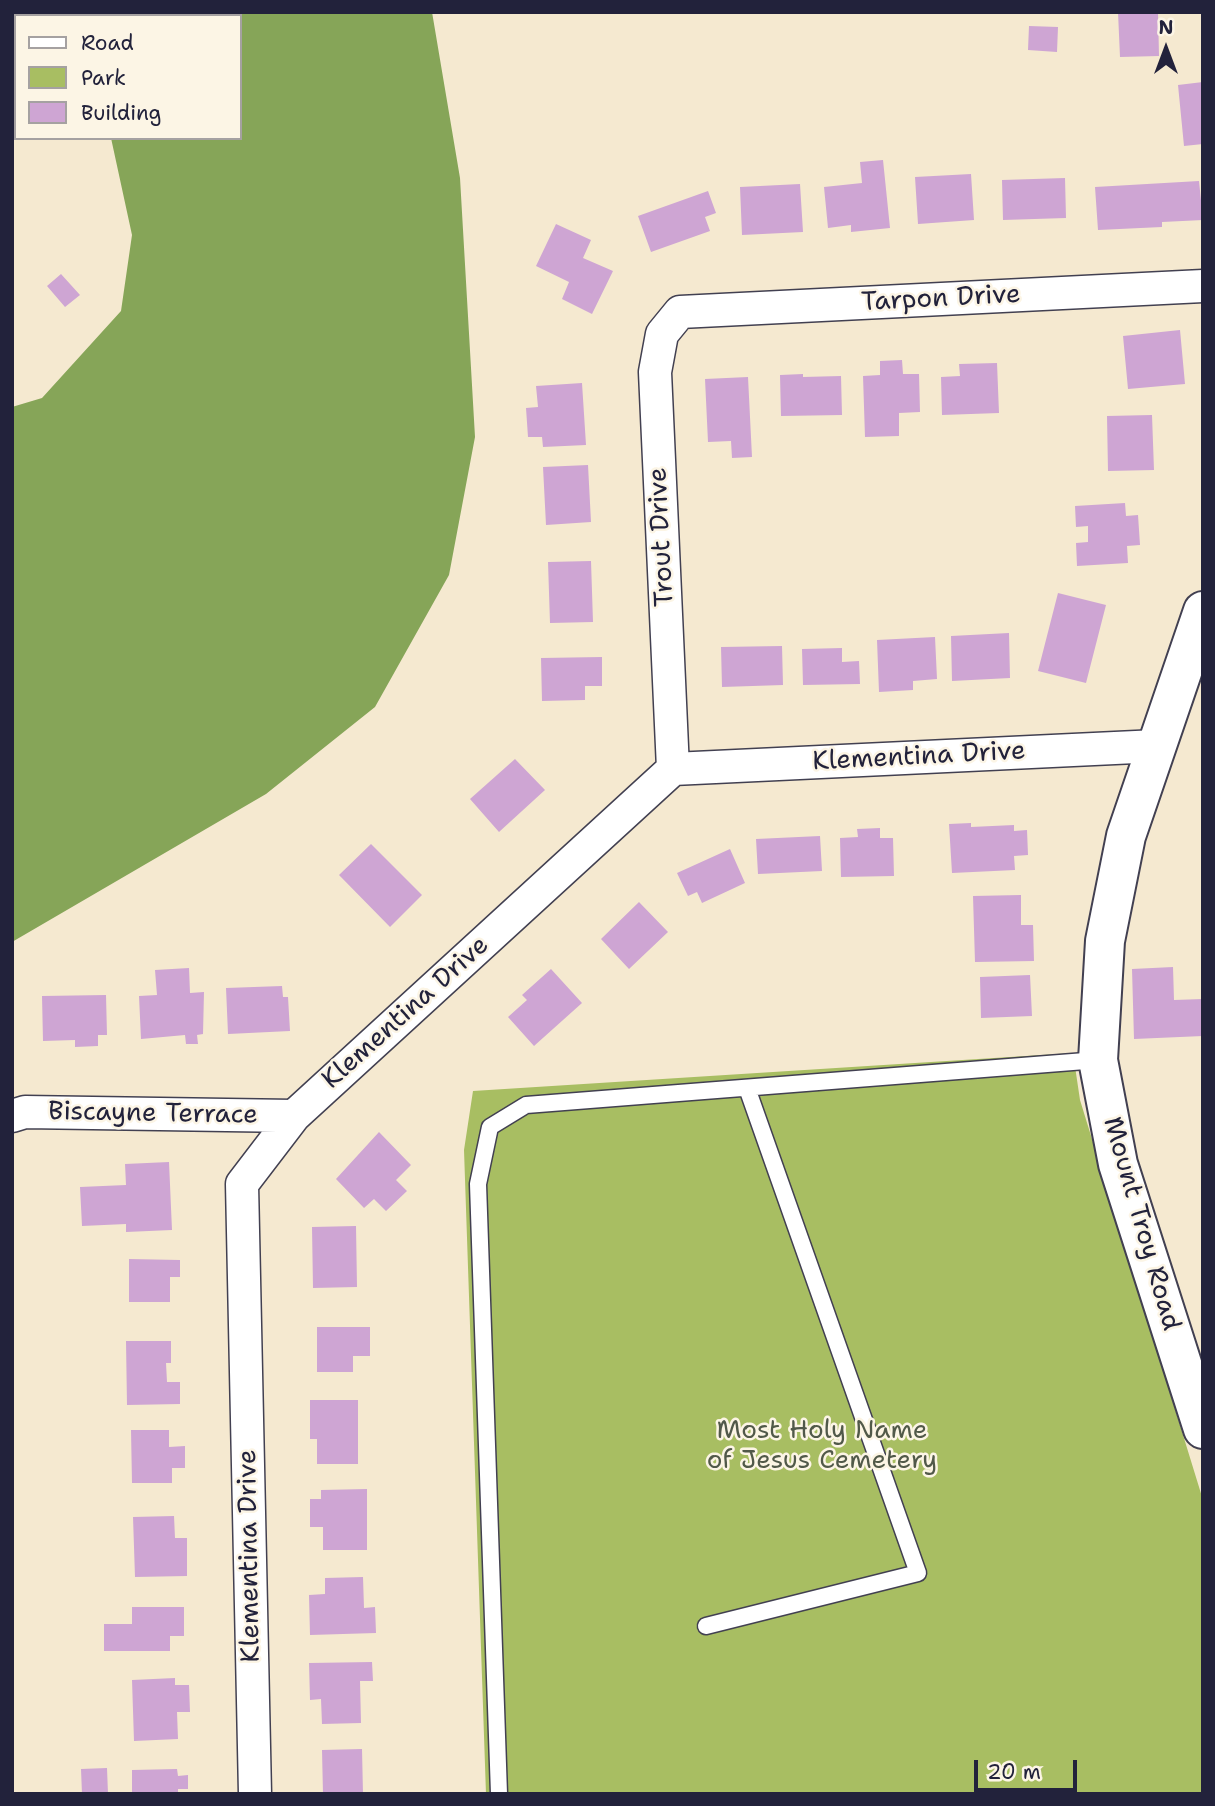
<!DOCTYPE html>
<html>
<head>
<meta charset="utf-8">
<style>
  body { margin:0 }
  #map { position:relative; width:1215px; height:1806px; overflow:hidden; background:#f5e9d0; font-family:"Shantell Sans",sans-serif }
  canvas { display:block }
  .frame { position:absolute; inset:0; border:14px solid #22223b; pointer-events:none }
  .legend { position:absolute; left:14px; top:14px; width:228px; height:126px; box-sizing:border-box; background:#fcf5e5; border:2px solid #a5a1a1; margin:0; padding:9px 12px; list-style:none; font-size:21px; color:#22223b }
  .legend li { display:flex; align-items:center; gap:14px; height:35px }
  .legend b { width:35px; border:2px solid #a5a1a1 }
  .north { position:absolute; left:1131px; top:14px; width:70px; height:70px; -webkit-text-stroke:5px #fcf5e5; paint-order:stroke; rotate:0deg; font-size:19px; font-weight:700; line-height:28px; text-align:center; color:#22223b }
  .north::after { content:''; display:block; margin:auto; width:24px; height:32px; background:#22223b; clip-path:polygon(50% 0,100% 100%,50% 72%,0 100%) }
  .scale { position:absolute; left:974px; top:1760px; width:103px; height:32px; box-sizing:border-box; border:4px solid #22223b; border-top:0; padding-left:9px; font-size:21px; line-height:24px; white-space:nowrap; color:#22223b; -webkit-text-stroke:5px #fcf5e5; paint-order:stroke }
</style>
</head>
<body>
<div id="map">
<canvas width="1215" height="1806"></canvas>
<div class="frame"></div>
<ul class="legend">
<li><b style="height:9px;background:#fff"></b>Road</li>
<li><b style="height:19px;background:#a8be62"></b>Park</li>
<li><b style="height:19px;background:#cea5d3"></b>Building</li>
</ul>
<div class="north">N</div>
<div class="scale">20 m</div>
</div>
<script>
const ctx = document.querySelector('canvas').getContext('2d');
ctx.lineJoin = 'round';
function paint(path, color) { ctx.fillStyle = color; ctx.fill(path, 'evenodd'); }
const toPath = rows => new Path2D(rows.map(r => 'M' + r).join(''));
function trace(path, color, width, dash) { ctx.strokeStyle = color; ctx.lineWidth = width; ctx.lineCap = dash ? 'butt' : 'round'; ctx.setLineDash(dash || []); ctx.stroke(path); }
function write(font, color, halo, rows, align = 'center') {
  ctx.font = font + ' "Shantell Sans",sans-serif'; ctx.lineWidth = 5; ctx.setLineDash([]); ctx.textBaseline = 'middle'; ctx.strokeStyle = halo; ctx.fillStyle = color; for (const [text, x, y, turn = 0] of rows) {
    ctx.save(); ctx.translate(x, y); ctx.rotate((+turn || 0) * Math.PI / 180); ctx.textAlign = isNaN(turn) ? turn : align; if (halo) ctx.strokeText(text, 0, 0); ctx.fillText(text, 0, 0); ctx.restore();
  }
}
const green = toPath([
  [1073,1053,1080,1100,1203,1500,1203,1794,486,1794,464,1150,473,1091]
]);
const forest = toPath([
  [61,12,432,12,460,178,475,437,449,575,375,707,266,794,12,942,12,407,42,398,121,311,132,235,111,138,240,138,240,16,65,16]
]);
const building = toPath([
  [1118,12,1158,12,1159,56,1120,57],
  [1029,26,1058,27,1057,52,1028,50],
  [1203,82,1203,144,1184,146,1178,85],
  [883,160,890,228,851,232,851,225,828,228,824,187,862,183,860,162],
  [971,174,974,220,918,224,915,177],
  [1065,178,1066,218,1003,220,1002,180],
  [1199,181,1203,220,1162,222,1162,227,1098,230,1095,187],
  [800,184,803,232,742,235,740,187],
  [708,191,716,213,705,217,710,231,651,252,638,216],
  [556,224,591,240,583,258,613,271,592,314,562,299,569,282,536,266],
  [61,274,80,295,65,307,47,286],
  [1180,330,1185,384,1128,389,1123,336],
  [902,360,903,374,919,374,920,412,899,413,899,436,865,437,863,376,880,375,880,361],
  [997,363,999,413,942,415,941,377,960,376,959,364],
  [803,374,803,377,841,376,842,415,781,416,780,375],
  [748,377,752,457,732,458,731,441,708,442,705,379],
  [582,383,586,445,543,447,542,437,528,437,526,408,538,407,536,386],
  [1152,415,1154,470,1108,471,1107,416],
  [588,465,591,522,546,525,543,467],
  [1125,503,1126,516,1138,515,1140,545,1127,546,1128,563,1077,566,1076,543,1088,542,1088,526,1076,527,1075,506],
  [591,561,593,622,550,623,548,562],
  [1058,593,1106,605,1086,683,1038,671],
  [1009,633,1010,678,952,681,951,636],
  [935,637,937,679,913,681,913,690,879,692,877,640],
  [782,646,783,685,722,687,721,647],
  [842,648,842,662,859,661,860,684,803,685,802,649],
  [602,657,602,686,585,686,585,700,542,701,541,658],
  [515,759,545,790,499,832,470,799],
  [971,823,971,827,1014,825,1014,831,1027,830,1028,855,1014,856,1015,870,952,873,949,824],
  [880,828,880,838,893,838,894,876,841,877,840,838,858,837,857,829],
  [820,836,822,871,758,874,756,839],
  [371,844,422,895,390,927,339,875],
  [730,849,745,883,702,903,697,892,688,896,677,873],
  [1021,895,1021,925,1033,925,1034,961,975,962,973,896],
  [639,902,668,932,629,969,601,939],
  [1173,967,1174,1000,1203,999,1203,1036,1134,1039,1132,969],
  [189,968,190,993,204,992,203,1034,197,1035,198,1044,186,1044,185,1035,141,1039,139,996,157,995,155,970],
  [551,969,582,1003,534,1046,508,1017,527,1000,522,995],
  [1030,975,1032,1016,981,1018,980,977],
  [282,986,283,997,288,997,290,1031,228,1034,226,988],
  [106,995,107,1035,98,1035,98,1046,75,1047,75,1040,43,1041,42,996],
  [379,1132,411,1165,396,1180,407,1191,386,1211,374,1199,364,1208,336,1179],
  [169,1162,172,1230,126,1232,126,1224,82,1226,80,1187,126,1185,125,1164],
  [356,1226,357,1287,313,1288,312,1227],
  [129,1259,180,1260,180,1277,170,1277,170,1302,129,1302],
  [317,1327,370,1327,370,1356,353,1356,353,1372,317,1372],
  [126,1341,171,1341,171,1363,166,1363,167,1382,180,1382,180,1404,127,1405],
  [310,1400,358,1400,358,1464,317,1464,317,1439,310,1439],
  [131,1430,169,1430,169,1447,185,1446,185,1468,172,1468,172,1483,132,1483],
  [367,1489,367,1550,323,1550,323,1527,310,1527,310,1499,321,1499,321,1490],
  [174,1516,175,1538,187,1538,187,1576,135,1577,133,1517],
  [363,1577,364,1608,375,1607,376,1633,310,1635,309,1595,325,1594,325,1578],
  [132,1607,184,1607,184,1636,170,1636,170,1651,104,1651,104,1624,132,1624],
  [372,1662,373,1681,360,1681,361,1723,322,1724,321,1699,310,1700,309,1663],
  [175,1678,175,1685,189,1685,190,1712,177,1712,178,1739,134,1741,132,1680],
  [362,1749,363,1794,323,1794,322,1750],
  [107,1768,108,1794,82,1794,81,1769],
  [177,1769,178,1776,188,1775,188,1789,178,1789,178,1794,132,1794,132,1770]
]);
const service = toPath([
  [706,1626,918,1573,747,1088],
  [499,1794,478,1184,490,1127,526,1105,1098,1060]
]);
const minor = toPath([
  [673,769,655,372,662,334,680,312,1203,286],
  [12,1116,25,1112,294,1116],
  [255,1794,242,1184,294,1116,673,769,1157,746]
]);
const tertiary = toPath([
  [1203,611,1126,836,1105,941,1098,1060,1118,1164,1203,1429]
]);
const streetNames = [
  ["Tarpon Drive",941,299,-3],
  ["Trout Drive",662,537,-93],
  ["Klementina Drive",919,757,-3],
  ["Klementina Drive",406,1013,-42],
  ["Biscayne Terrace",153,1114,1],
  ["Mount Troy Road",1141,1224,74],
  ["Klementina Drive",250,1556,-91]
];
const parkNames = [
  ["Most Holy Name",822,1431],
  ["of Jesus Cemetery",822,1461]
];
paint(green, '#a8be62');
paint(forest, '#86a558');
paint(building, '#cea5d3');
trace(service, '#424051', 19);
trace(minor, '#424051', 35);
trace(tertiary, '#424051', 42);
trace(service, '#fff', 16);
trace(minor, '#fff', 32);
trace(tertiary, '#fff', 38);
write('26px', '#22223b', '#fcf5e5', streetNames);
write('26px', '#515949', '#fcf5e5', parkNames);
</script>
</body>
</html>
